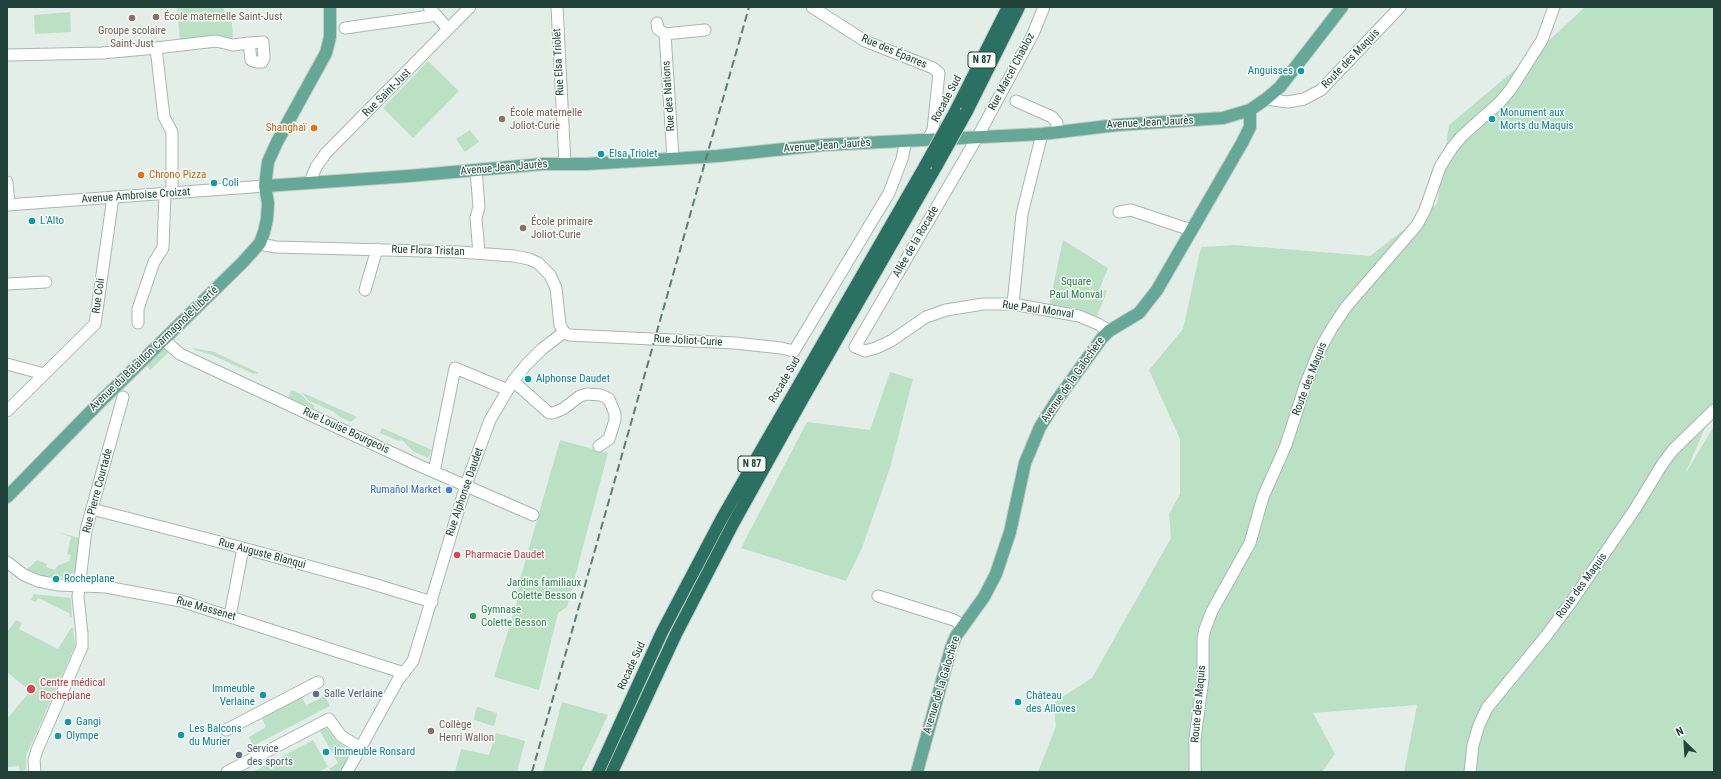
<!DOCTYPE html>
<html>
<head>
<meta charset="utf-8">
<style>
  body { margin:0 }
  #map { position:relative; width:1721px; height:779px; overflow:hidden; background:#e4eee9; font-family:"Roboto Condensed",sans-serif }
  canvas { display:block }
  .frame { position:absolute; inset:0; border:8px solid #214239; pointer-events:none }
  .north { position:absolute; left:1665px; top:723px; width:40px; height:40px; -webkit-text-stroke:3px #f5faf7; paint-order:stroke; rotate:335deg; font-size:11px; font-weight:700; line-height:16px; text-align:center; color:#214239 }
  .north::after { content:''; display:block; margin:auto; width:14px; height:18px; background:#214239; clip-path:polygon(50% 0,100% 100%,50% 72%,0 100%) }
</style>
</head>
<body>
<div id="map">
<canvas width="1721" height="779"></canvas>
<div class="frame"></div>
<div class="north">N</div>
</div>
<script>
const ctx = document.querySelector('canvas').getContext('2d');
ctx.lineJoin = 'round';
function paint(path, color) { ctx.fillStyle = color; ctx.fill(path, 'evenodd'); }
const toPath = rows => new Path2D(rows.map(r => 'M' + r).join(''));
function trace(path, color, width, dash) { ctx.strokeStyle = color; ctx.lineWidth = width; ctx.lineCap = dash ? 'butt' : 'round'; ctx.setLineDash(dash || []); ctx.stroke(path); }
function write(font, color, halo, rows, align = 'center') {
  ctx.font = font + ' "Roboto Condensed",sans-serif'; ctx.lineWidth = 3; ctx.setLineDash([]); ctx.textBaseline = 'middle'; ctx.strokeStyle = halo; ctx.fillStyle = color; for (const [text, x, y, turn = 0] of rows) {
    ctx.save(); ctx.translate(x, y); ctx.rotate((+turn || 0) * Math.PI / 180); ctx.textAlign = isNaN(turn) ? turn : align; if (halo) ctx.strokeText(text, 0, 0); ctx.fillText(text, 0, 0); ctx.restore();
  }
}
const green = toPath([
  [177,7,223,7,226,14,231,14,233,36,231,38,180,41],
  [1585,7,1714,7,1714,407,1685,474,1714,426,1714,772,1404,772,1417,705,1313,713,1335,754,1322,772,1038,772,1056,726,1053,703,1092,678,1171,538,1169,514,1180,494,1180,439,1149,370,1183,329,1201,247,1235,245,1370,256,1437,204,1449,125,1542,47],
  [70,12,71,32,35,34,34,15],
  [428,61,459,91,413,138,383,108],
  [470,130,479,142,465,152,456,139],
  [1063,240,1108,268,1100,288,1107,291,1097,316,1049,306],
  [166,345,171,350,150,370,146,365],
  [193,348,214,352,259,373,254,374,212,355,194,350],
  [890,372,913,379,890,468,862,548,846,581,741,548,807,422,870,430],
  [291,390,301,394,308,402,315,406,313,409,288,398],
  [301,392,357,417,351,422,340,417,334,412,309,401],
  [382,428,432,450,428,458,414,452,402,440,399,441,380,433],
  [560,440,608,453,567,607,558,613,539,690,494,677,517,602,516,593],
  [58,532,79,538,76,571,67,577,39,576,25,571,37,560,47,564,46,567,55,570,57,566,69,561,71,555,67,554,71,537],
  [34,594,71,598,72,617,70,618,69,613,38,598,35,602,31,600],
  [16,620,22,623,19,629,58,649,71,628,73,628,75,646,26,756,26,770,20,771,19,766,7,767,7,719,30,691,7,672,7,632],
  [301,696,306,705,325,696,330,706,253,746,249,737,266,727,261,716],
  [562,702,608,715,581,772,543,772],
  [478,707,497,713,495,724,493,726,474,720,476,709],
  [326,727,336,741,353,752,342,772,332,772,329,769,338,763,320,731],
  [496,733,525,741,517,772,455,772,461,749,489,755],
  [313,740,328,767,318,772,253,772]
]);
const minor = toPath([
  [429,7,448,29],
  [557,7,565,164],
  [812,7,865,41,933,68,939,73,933,130,927,140],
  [1044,7,1033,34,978,136,855,347,865,351,876,348,891,341,926,317,946,310,983,304,1013,304,1079,316,1098,324,1109,331],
  [657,23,658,29,665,34],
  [345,28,430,16,434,13],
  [263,42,264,58,262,62,256,62,251,60,249,43,263,42],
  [156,48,164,117,172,132,172,193],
  [7,55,102,53,156,48,216,41,233,45,249,43],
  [1266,99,1288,102,1304,99,1321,90,1400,7],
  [1016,101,1052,117,1057,123,1057,132],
  [673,158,665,34,705,30],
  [476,170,479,207,476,218,479,253],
  [7,182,9,205],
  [310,182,316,167,326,153,470,7],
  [7,205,265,186],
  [1119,212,1131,210,1191,230],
  [260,243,265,245,276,247,460,252,514,256,529,259,538,263,550,275,556,288,560,325,564,332,569,335,735,343,781,348,794,351,889,193,902,159,906,141],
  [7,284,46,282],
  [365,290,377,249],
  [1013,304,1022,214,1042,134],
  [138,323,138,309,154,262,163,248,165,193],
  [164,340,180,354,418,465,533,515],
  [7,364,44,374],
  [513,381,549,413,553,413,563,409,580,396,587,394,601,395,609,399,615,414,615,420,609,439,599,446],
  [7,411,95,324,113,197],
  [434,472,455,368,508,390],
  [92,509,243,548,370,583,432,602],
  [7,562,24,575,38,581,59,585,106,587,181,601,404,673],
  [878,596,954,620,963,626],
  [230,616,243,548],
  [226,730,318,682],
  [35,772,34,760,37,750,82,647,82,634,78,597,86,530,123,397],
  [227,772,329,719,341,736,361,748],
  [347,772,398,680,413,661,466,485,490,420,513,381,526,365,542,349,564,332],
  [1195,772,1195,738,1203,679,1203,639,1205,629,1212,611,1250,543,1263,497,1286,445,1305,386,1319,351,1332,328,1346,307,1417,225,1425,210,1440,167,1452,148,1462,136,1500,102,1511,89,1542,40,1554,7],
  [1470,772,1473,745,1479,725,1487,708,1546,636,1572,601,1635,509,1663,463,1673,450,1714,410]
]);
const major = toPath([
  [265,186,409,176,543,164,586,164,718,156,823,145,1042,134,1117,125,1223,118,1250,110,1266,99,1280,87,1342,7],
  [7,497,99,403,243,262,260,243,264,232,267,219,268,203,265,186,268,162,277,142,326,53,330,37,330,7],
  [917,772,951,648,956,636,984,597,996,574,1010,532,1025,463,1040,427,1057,400,1102,338,1109,331,1139,313,1157,290,1242,143,1250,127,1250,110]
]);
const highway = toPath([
  [967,111,1019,7],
  [955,112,1008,7],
  [598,772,662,632,722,518,925,166],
  [612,772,676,634,734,522,802,400,937,165]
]);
const rail = toPath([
  [532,772,749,7]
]);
const highwayBridge = toPath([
  [937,165,967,111],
  [925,166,955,112]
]);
const markers = [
  [156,17,4,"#8d6e63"],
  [132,18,4,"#8d6e63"],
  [1301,71,4,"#0f9aa8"],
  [502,119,4,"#8d6e63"],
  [1492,119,4,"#0f9aa8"],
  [314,128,4,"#e8710a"],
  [601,154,4,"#0f9aa8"],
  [141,175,4,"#e8710a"],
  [214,183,4,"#0f9aa8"],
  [32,221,4,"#0f9aa8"],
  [523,228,4,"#8d6e63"],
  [528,379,4,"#0f9aa8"],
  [449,490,4,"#3f7fe0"],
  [457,555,4,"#e0444e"],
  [56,579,4,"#0f9aa8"],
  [473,616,4,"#2e9e5b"],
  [31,689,5,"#e0444e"],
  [316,694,4,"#5c6f8a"],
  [263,695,4,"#0f9aa8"],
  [1018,702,4,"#0f9aa8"],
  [68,722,4,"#0f9aa8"],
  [431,731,4,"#8d6e63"],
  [181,735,4,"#0f9aa8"],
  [58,736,4,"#0f9aa8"],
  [326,752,4,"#0f9aa8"],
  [239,755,4,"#5c6f8a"]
];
const shields = [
  [982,60,28],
  [752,464,28]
];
const shieldNames = [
  ["N 87",982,60],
  ["N 87",752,464]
];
const educationNames = [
  ["École maternelle Saint-Just",164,17],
  ["Groupe scolaire",132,31,"center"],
  ["Saint-Just",132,44,"center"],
  ["École maternelle",510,113],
  ["Joliot-Curie",510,126],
  ["École primaire",531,222],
  ["Joliot-Curie",531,235],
  ["Collège",439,725],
  ["Henri Wallon",439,738]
];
const streetNames = [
  ["Rue des Éparres",894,52,23],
  ["Route des Maquis",1351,59,-46],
  ["Rue Elsa Triolet",559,62,-93],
  ["Rue Marcel Chabloz",1012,72,-62],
  ["Rue Saint-Just",387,93,-45],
  ["Rue des Nations",669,96,-94],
  ["Rocade Sud",947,99,-62],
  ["Avenue Jean Jaurès",1150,123,-3],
  ["Avenue Jean Jaurès",827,146,-4],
  ["Avenue Jean Jaurès",504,168,-5],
  ["Avenue Ambroise Croizat",136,196,-4],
  ["Allée de la Rocade",916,242,-60],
  ["Rue Flora Tristan",428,251,2],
  ["Rue Coli",99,296,-82],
  ["Rue Paul Monval",1038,310,8],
  ["Rue Joliot-Curie",688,341,3],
  ["Avenue du Bataillon Carmagnole-Liberté",154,349,-44],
  ["Route des Maquis",1310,379,-69],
  ["Rocade Sud",785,380,-60],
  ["Avenue de la Galochère",1073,380,-55],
  ["Rue Louise Bourgeois",346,431,25],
  ["Rue Pierre Courtade",98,491,-75],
  ["Rue Alphonse Daudet",465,492,-71],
  ["Rue Auguste Blanqui",262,554,15],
  ["Route des Maquis",1582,586,-54],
  ["Rue Massenet",206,609,16],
  ["Rocade Sud",632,666,-65],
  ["Avenue de la Galochère",942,685,-73],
  ["Route des Maquis",1199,704,-85]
];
const cultureNames = [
  ["Anguisses",1293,71,"right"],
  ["Monument aux",1500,113],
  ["Morts du Maquis",1500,126],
  ["Elsa Triolet",609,154],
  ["Coli",222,183],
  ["L'Alto",40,221],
  ["Alphonse Daudet",536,379],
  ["Rocheplane",64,579],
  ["Immeuble",255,689,"right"],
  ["Verlaine",255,702,"right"],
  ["Château",1026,696],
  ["des Alloves",1026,709],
  ["Gangi",76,722],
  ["Les Balcons",189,729],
  ["du Murier",189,742],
  ["Olympe",66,736],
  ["Immeuble Ronsard",334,752]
];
const foodNames = [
  ["Shanghaï",306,128],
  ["Chrono Pizza",149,175,"left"]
];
const parkNames = [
  ["Square",1076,282],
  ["Paul Monval",1076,295],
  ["Jardins familiaux",544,583],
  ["Colette Besson",544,596]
];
const shopNames = [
  ["Rumañol Market",441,490]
];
const healthNames = [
  ["Pharmacie Daudet",465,555],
  ["Centre médical",40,683],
  ["Rocheplane",40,696]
];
const leisureNames = [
  ["Gymnase",481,610],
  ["Colette Besson",481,623]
];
const serviceNames = [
  ["Salle Verlaine",324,694],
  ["Service",247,749],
  ["des sports",247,762]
];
paint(green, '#bbe1c4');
trace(minor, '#a6b7b1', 13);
trace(major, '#c1cac8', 14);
trace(highway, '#c1cac8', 14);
trace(minor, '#fff', 11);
trace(major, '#64a895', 12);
trace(highway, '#2a7161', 12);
trace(rail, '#5c7d74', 2, [8, 4]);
trace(highwayBridge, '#c1cac8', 14, []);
trace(highwayBridge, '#2a7161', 12);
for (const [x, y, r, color] of markers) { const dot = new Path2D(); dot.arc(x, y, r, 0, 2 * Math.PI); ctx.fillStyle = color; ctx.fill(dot); trace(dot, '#f5faf7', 1.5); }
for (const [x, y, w] of shields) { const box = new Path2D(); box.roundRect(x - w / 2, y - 8, w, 16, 3); ctx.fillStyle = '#f5faf7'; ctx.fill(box); trace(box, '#214239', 1); }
write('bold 10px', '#214239', null, shieldNames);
write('11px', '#785e54', '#f5faf7', educationNames, 'left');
write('11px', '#214239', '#f5faf7', streetNames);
write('11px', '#0d838f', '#f5faf7', cultureNames, 'left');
write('11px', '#c56008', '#f5faf7', foodNames, 'right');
write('11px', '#277d47', '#f5faf7', parkNames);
write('11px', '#366cbe', '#f5faf7', shopNames, 'right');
write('11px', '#be3a42', '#f5faf7', healthNames, 'left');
write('11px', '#27864d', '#f5faf7', leisureNames, 'left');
write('11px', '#4e5e75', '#f5faf7', serviceNames, 'left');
</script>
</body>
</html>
